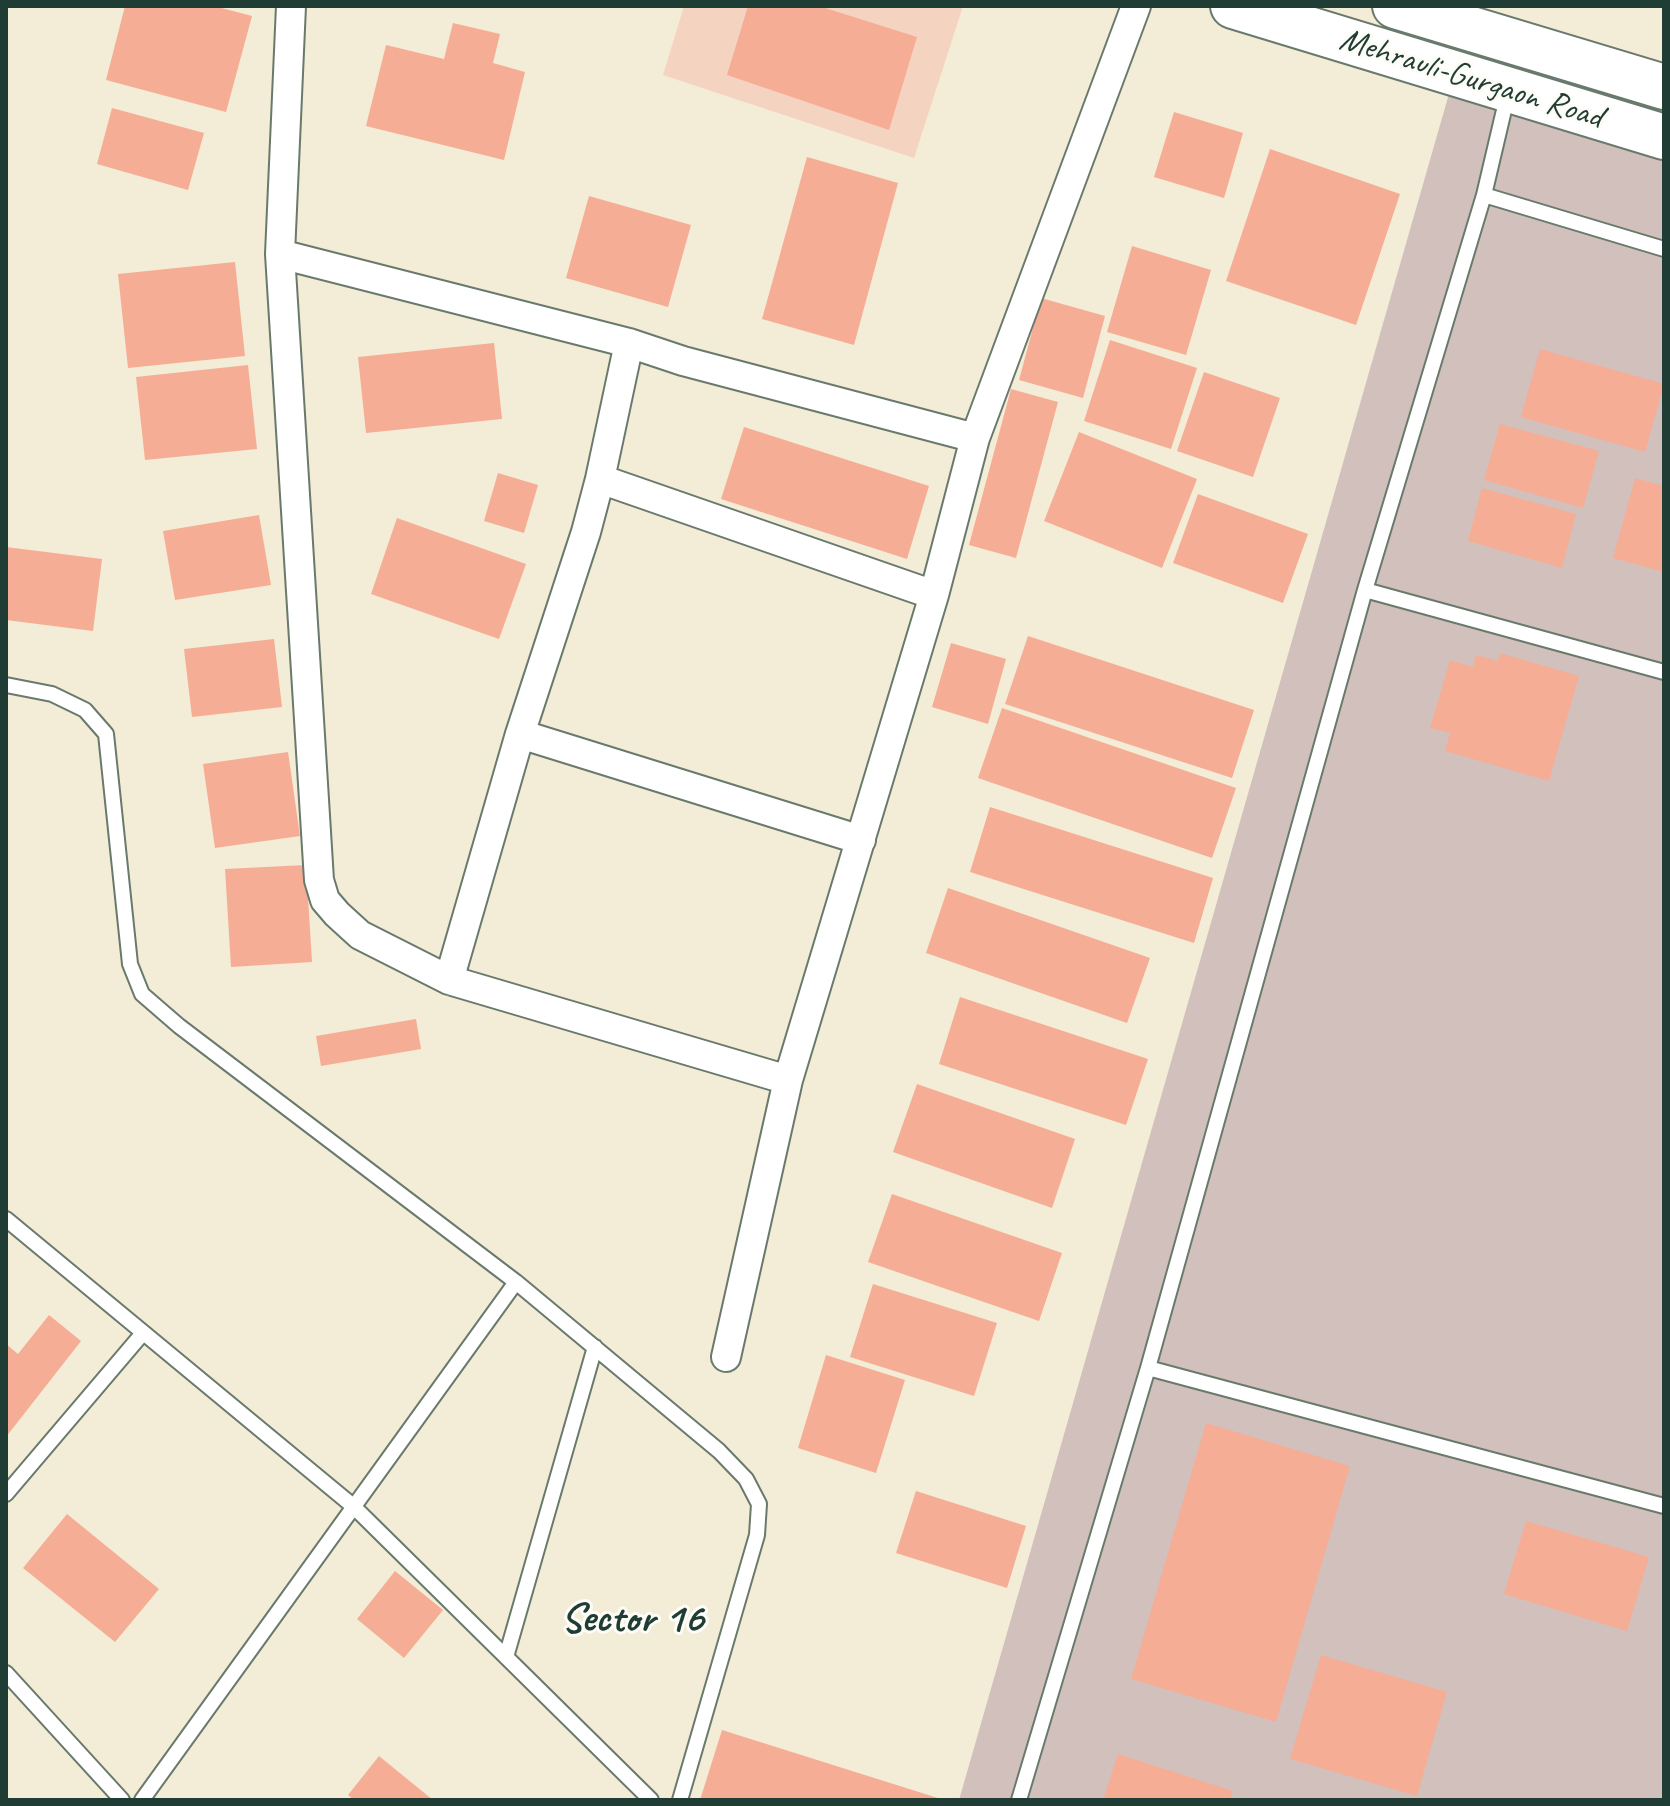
<!DOCTYPE html>
<html>
<head>
<meta charset="utf-8">
<style>
  body { margin:0 }
  #map { position:relative; width:1670px; height:1806px; overflow:hidden; background:#f3ecd6; font-family:Caveat,sans-serif }
  canvas { display:block }
  .frame { position:absolute; inset:0; border:8px solid #1f3d34; pointer-events:none }
</style>
</head>
<body>
<div id="map">
<canvas width="1670" height="1806"></canvas>
<div class="frame"></div>
</div>
<script>
const ctx = document.querySelector('canvas').getContext('2d');
ctx.lineJoin = 'round';
function paint(path, color) { ctx.fillStyle = color; ctx.fill(path, 'evenodd'); }
const toPath = rows => new Path2D(rows.map(r => 'M' + r).join(''));
function trace(path, color, width, dash) { ctx.strokeStyle = color; ctx.lineWidth = width; ctx.lineCap = dash ? 'butt' : 'round'; ctx.setLineDash(dash || []); ctx.stroke(path); }
function write(font, color, halo, rows, align = 'center') {
  ctx.font = font + ' Caveat,sans-serif'; ctx.lineWidth = 6; ctx.setLineDash([]); ctx.textBaseline = 'middle'; ctx.strokeStyle = halo; ctx.fillStyle = color; for (const [text, x, y, turn = 0] of rows) {
    ctx.save(); ctx.translate(x, y); ctx.rotate((+turn || 0) * Math.PI / 180); ctx.textAlign = isNaN(turn) ? turn : align; if (halo) ctx.strokeText(text, 0, 0); ctx.fillText(text, 0, 0); ctx.restore();
  }
}
const built = toPath([
  [684,6,963,6,914,158,663,75]
]);
const industrial = toPath([
  [1461,52,1664,112,1664,1800,959,1800]
]);
const building = toPath([
  [125,6,214,6,252,16,226,112,106,80],
  [748,6,819,6,917,37,889,130,727,75],
  [453,23,500,34,493,63,525,72,504,160,366,126,386,45,444,59],
  [112,108,204,133,188,190,97,164],
  [1174,112,1243,133,1224,198,1154,177],
  [1270,149,1400,194,1356,325,1226,281],
  [807,157,898,183,854,345,762,319],
  [589,196,691,225,668,307,566,278],
  [1132,246,1211,270,1186,355,1107,332],
  [235,262,245,356,128,368,118,274],
  [1041,298,1105,316,1083,398,1019,380],
  [1110,340,1197,368,1171,449,1084,421],
  [494,343,502,419,366,433,358,357],
  [1540,349,1664,384,1645,452,1521,417],
  [248,365,257,449,145,460,136,377],
  [1204,372,1280,398,1253,477,1177,451],
  [1011,389,1058,402,1016,558,969,545],
  [1500,424,1599,451,1583,508,1484,480],
  [744,427,929,486,907,559,721,499],
  [1079,432,1197,479,1162,568,1044,521],
  [498,473,538,485,524,533,484,521],
  [1635,478,1664,486,1664,572,1613,558],
  [1482,488,1576,514,1562,568,1468,541],
  [1198,494,1308,534,1283,603,1173,563],
  [259,515,271,585,175,600,163,531],
  [397,518,526,564,499,639,371,594],
  [6,547,102,559,93,631,6,620],
  [1028,636,1254,710,1232,778,1005,704],
  [274,639,282,707,192,717,184,649],
  [951,643,1006,659,988,724,932,707],
  [1500,653,1579,676,1549,781,1445,751,1450,733,1430,728,1450,660,1473,667,1476,655,1498,661],
  [1002,708,1236,788,1212,858,978,778],
  [288,752,300,836,215,848,203,764],
  [990,807,1213,878,1194,943,970,872],
  [306,865,312,962,231,967,225,869],
  [948,888,1150,958,1127,1023,926,953],
  [960,997,1148,1059,1126,1125,939,1064],
  [416,1019,421,1049,321,1066,316,1036],
  [917,1084,1075,1139,1052,1208,893,1152],
  [892,1194,1062,1253,1039,1321,868,1262],
  [873,1284,997,1323,974,1396,850,1357],
  [49,1315,81,1341,6,1437,6,1344,18,1354],
  [826,1355,905,1380,876,1473,798,1448],
  [1206,1423,1350,1466,1276,1722,1131,1679],
  [916,1491,1026,1526,1007,1588,896,1553],
  [67,1514,159,1589,115,1642,23,1568],
  [1526,1521,1649,1557,1627,1631,1504,1594],
  [395,1571,443,1610,404,1658,357,1619],
  [1321,1655,1447,1692,1417,1796,1290,1759],
  [722,1730,941,1799,941,1800,700,1800],
  [1118,1754,1233,1791,1230,1800,1103,1800],
  [379,1756,433,1800,354,1800,348,1795]
]);
const lane = toPath([
  [1484,195,1664,249],
  [1365,590,1664,672],
  [6,685,52,694,85,710,106,734,130,964,142,994,179,1026,516,1282,719,1451,746,1479,759,1504,757,1535,680,1800],
  [6,1219,353,1506,651,1800],
  [1148,1368,1664,1506],
  [6,1494,143,1333],
  [506,1657,595,1347],
  [6,1673,122,1800],
  [142,1800,516,1282],
  [1019,1800,1148,1368,1365,590,1484,195,1508,93]
]);
const street = toPath([
  [291,6,280,254,319,880,325,900,337,914,360,935,449,980],
  [280,254,629,343,683,361,975,438],
  [600,479,629,343],
  [520,734,861,840],
  [788,1080,449,980,520,734,586,532,600,479,934,595],
  [726,1357,788,1080,934,595,975,438,1136,6]
]);
const primary = toPath([
  [1233,6,1664,137],
  [1395,6,1664,87]
]);
const streetNames = [
  ["Mehrauli-Gurgaon Road",1471,79,17]
];
const districtNames = [
  ["Sector 16",632,1620]
];
paint(built, '#f5d3c1');
paint(industrial, '#d1c0bc');
paint(building, '#f6ad95');
trace(lane, '#697a6d', 18);
trace(street, '#697a6d', 32);
trace(primary, '#697a6d', 48);
trace(lane, '#fff', 14);
trace(street, '#fff', 28);
trace(primary, '#fff', 44);
write('34px', '#1f3d34', '#fdfcf7', streetNames);
write('bold 42px', '#1f3d34', '#fdfcf7', districtNames);
</script>
</body>
</html>
